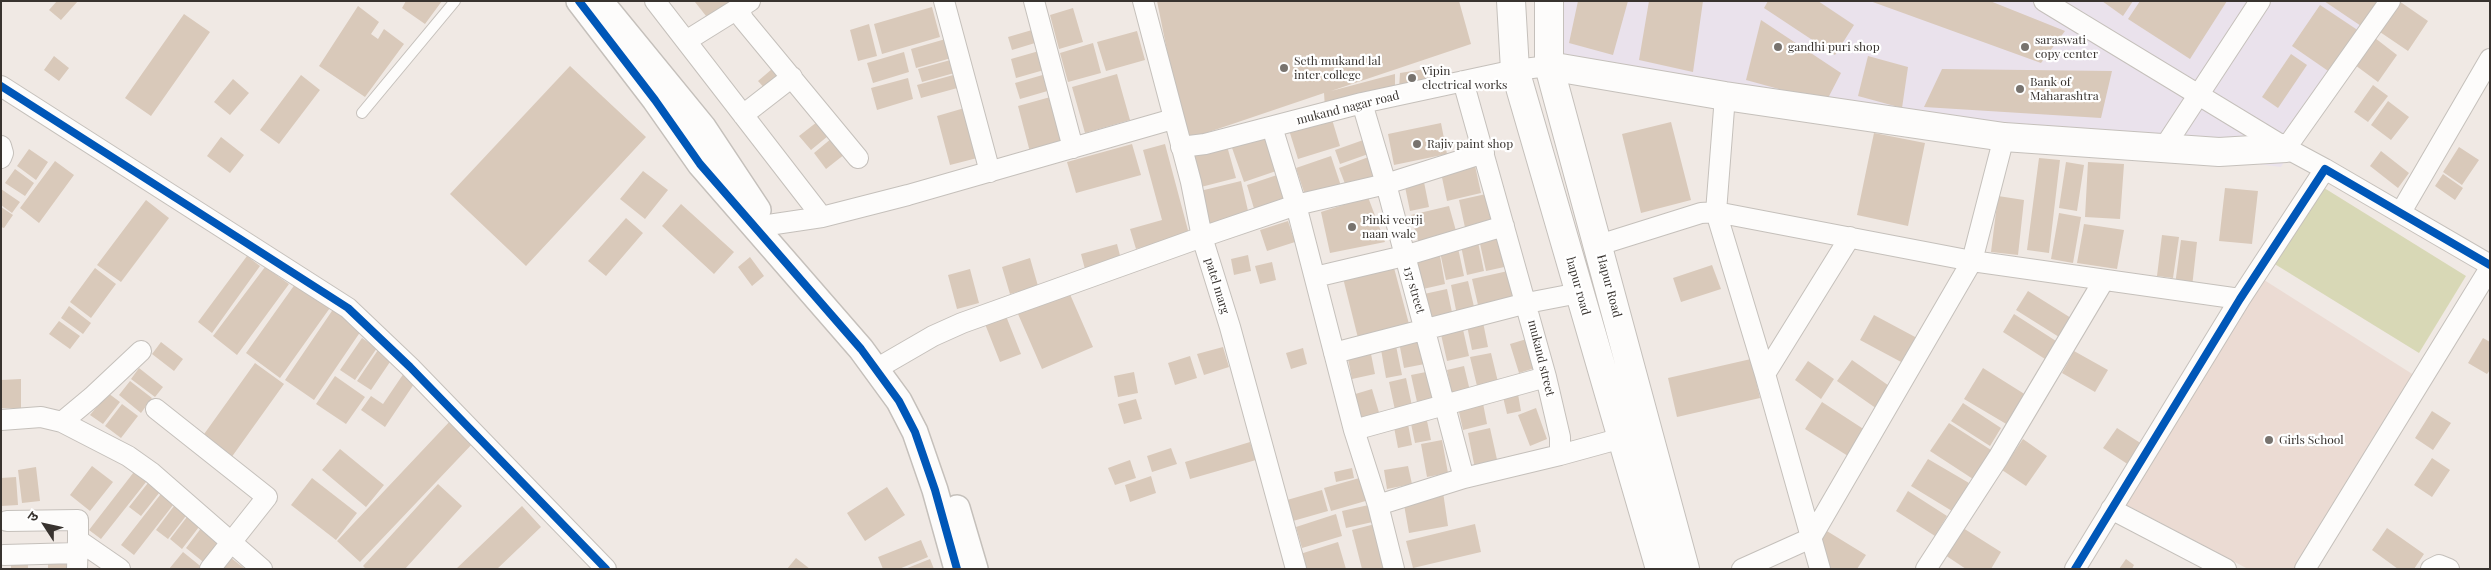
<!DOCTYPE html>
<html>
<head>
<meta charset="utf-8">
<style>
  body { margin:0 }
  #map { position:relative; width:2491px; height:570px; overflow:hidden; background:#f0e9e4; font-family:"Playfair Display","Noto Sans Devanagari",serif }
  canvas { display:block }
  .frame { position:absolute; inset:0; border:2px solid #38332f; pointer-events:none }
  .north { position:absolute; left:20px; top:500px; width:50px; height:50px; -webkit-text-stroke:4px #fff; paint-order:stroke; rotate:305deg; font-size:14px; font-weight:700; line-height:20px; text-align:center; color:#38332f }
  .north::after { content:''; display:block; margin:auto; width:18px; height:22px; background:#38332f; clip-path:polygon(50% 0,100% 100%,50% 72%,0 100%) }
</style>
</head>
<body>
<div id="map">
<canvas width="2491" height="570"></canvas>
<div class="frame"></div>
<div class="north">उ</div>
</div>
<script>
const ctx = document.querySelector('canvas').getContext('2d');
ctx.lineJoin = 'round';
function paint(path, color) { ctx.fillStyle = color; ctx.fill(path, 'evenodd'); }
const toPath = rows => new Path2D(rows.map(r => 'M' + r).join(''));
function trace(path, color, width, dash) { ctx.strokeStyle = color; ctx.lineWidth = width; ctx.lineCap = dash ? 'butt' : 'round'; ctx.setLineDash(dash || []); ctx.stroke(path); }
function write(font, color, halo, rows, align = 'center') {
  ctx.font = font + ' "Playfair Display",serif'; ctx.lineWidth = 4.5; ctx.setLineDash([]); ctx.textBaseline = 'middle'; ctx.strokeStyle = halo; ctx.fillStyle = color; for (const [text, x, y, turn = 0] of rows) {
    ctx.save(); ctx.translate(x, y); ctx.rotate((+turn || 0) * Math.PI / 180); ctx.textAlign = isNaN(turn) ? turn : align; if (halo) ctx.strokeText(text, 0, 0); ctx.fillText(text, 0, 0); ctx.restore();
  }
}
const commercial = toPath([
  [1558,1,2389,1,2281,167,1989,129,1557,53]
]);
const education = toPath([
  [2261,278,2417,377,2298,569,2248,569,2121,502]
]);
const green = toPath([
  [2321,186,2466,276,2419,353,2273,263]
]);
const building = toPath([
  [57,1,78,1,61,20,49,10],
  [406,1,442,1,425,24,402,8],
  [697,1,728,1,730,4,710,21,695,2],
  [1157,1,1459,1,1471,44,1331,91,1395,74,1395,89,1325,108,1324,93,1185,140],
  [1578,1,1628,1,1613,55,1569,43],
  [1649,1,1703,1,1693,72,1639,60],
  [1768,1,1818,1,1854,25,1835,55,1764,8],
  [1870,1,1990,1,2065,31,2041,63],
  [2102,1,2133,1,2123,16],
  [2140,1,2227,1,2190,59,2128,19],
  [2324,1,2382,1,2364,28],
  [2399,1,2428,21,2408,51,2377,30],
  [2320,5,2362,33,2334,75,2292,46],
  [358,6,379,22,371,34,378,39,384,29,404,44,365,97,319,66],
  [932,7,940,37,882,54,874,24],
  [1073,8,1083,42,1059,49,1050,15],
  [184,14,210,32,151,116,125,98],
  [1761,20,1841,73,1826,102,1746,80],
  [869,24,877,56,858,61,850,30],
  [1032,30,1035,43,1012,50,1008,37],
  [1137,31,1145,60,1106,71,1097,42],
  [949,38,955,57,916,68,911,49],
  [2375,38,2397,55,2378,82,2355,65],
  [1093,43,1101,73,1068,82,1060,53],
  [1039,51,1044,70,1016,78,1011,59],
  [904,52,909,72,873,83,867,63],
  [2291,54,2307,65,2278,108,2262,97],
  [54,56,69,68,59,81,44,70],
  [1868,56,1908,67,1902,108,1858,96],
  [954,59,958,72,922,82,918,69],
  [570,66,646,137,526,266,450,194],
  [772,69,782,81,768,92,758,81],
  [1425,69,1425,83,1399,89,1400,73],
  [1942,69,2112,71,2101,118,1924,107],
  [957,74,961,87,921,98,917,85],
  [1046,74,1051,90,1020,99,1015,83],
  [1117,74,1130,120,1085,133,1072,87],
  [301,75,320,90,279,144,260,130],
  [908,78,913,99,877,110,871,88],
  [233,79,249,93,230,115,214,102],
  [2373,85,2388,96,2368,122,2354,112],
  [1054,96,1067,142,1030,152,1018,106],
  [2388,101,2409,117,2391,140,2371,125],
  [968,107,981,157,950,165,937,116],
  [1331,116,1340,146,1298,159,1289,130],
  [817,122,828,136,811,150,799,136],
  [1671,122,1691,200,1641,213,1622,134],
  [1441,123,1447,154,1394,165,1388,134],
  [1269,132,1282,169,1244,182,1231,145],
  [1874,133,1925,143,1908,226,1857,215],
  [221,137,244,155,230,173,207,156],
  [832,138,845,154,826,169,814,153],
  [1369,138,1374,152,1340,164,1335,150],
  [1132,144,1141,175,1076,193,1067,162],
  [1165,144,1189,234,1136,249,1130,229,1162,220,1143,150],
  [1227,146,1236,178,1201,187,1192,156],
  [2459,147,2479,160,2462,185,2443,172],
  [29,149,48,162,36,180,17,166],
  [2381,151,2409,173,2398,188,2370,166],
  [1374,155,1382,175,1347,189,1339,168],
  [1331,156,1342,189,1307,201,1296,168],
  [2039,158,2060,160,2049,253,2027,250],
  [55,161,74,175,39,223,20,208],
  [1474,161,1481,193,1447,201,1440,168],
  [2066,162,2084,165,2077,211,2059,208],
  [2088,162,2124,164,2120,219,2085,217],
  [15,169,34,183,25,196,5,183],
  [643,171,668,190,645,219,620,199],
  [1280,174,1288,201,1255,212,1247,185],
  [2443,174,2463,188,2455,200,2435,186],
  [1423,177,1429,207,1410,211,1404,182],
  [1241,181,1249,215,1208,225,1200,191],
  [2225,188,2258,191,2252,244,2219,241],
  [1,189,20,202,12,213,1,205],
  [1486,194,1493,226,1466,232,1459,200],
  [1998,196,2024,200,2018,255,1991,252],
  [1368,197,1385,242,1330,253,1321,212],
  [146,200,169,218,121,282,97,265],
  [681,204,734,252,714,274,662,226],
  [1449,206,1458,238,1420,248,1411,215],
  [1,207,13,215,4,228,1,227],
  [2059,213,2081,217,2073,263,2051,259],
  [626,218,643,233,606,276,588,261],
  [1288,221,1295,242,1267,251,1260,230],
  [2084,224,2124,230,2117,269,2077,263],
  [1502,234,1509,266,1486,271,1479,239],
  [2162,235,2179,237,2173,278,2157,276],
  [2181,240,2197,242,2192,287,2175,285],
  [1478,242,1484,271,1467,275,1461,246],
  [1117,244,1122,263,1086,273,1081,254],
  [1458,248,1464,276,1446,280,1440,252],
  [1248,255,1251,271,1234,275,1231,259],
  [247,256,260,266,212,333,198,322],
  [1440,256,1445,284,1423,289,1417,261],
  [750,257,764,276,752,286,738,267],
  [1030,258,1038,286,1010,294,1002,267],
  [1272,262,1276,280,1260,284,1255,266],
  [1393,264,1409,324,1358,338,1343,278],
  [1712,265,1721,289,1681,302,1673,278],
  [265,267,289,284,237,355,213,336],
  [95,268,116,284,91,318,70,302],
  [970,269,979,303,957,309,948,275],
  [1508,271,1514,297,1478,305,1472,279],
  [298,280,332,305,280,378,246,353],
  [1468,281,1475,311,1457,315,1451,285],
  [1447,289,1453,317,1430,322,1424,294],
  [2028,291,2071,318,2059,337,2016,310],
  [1069,292,1093,347,1042,369,1018,314],
  [336,305,365,325,314,400,285,380],
  [69,306,91,323,83,334,61,318],
  [2014,314,2056,341,2045,359,2003,332],
  [1874,315,1917,338,1903,363,1860,340],
  [1006,316,1021,354,1000,362,985,324],
  [1482,317,1488,347,1472,350,1466,321],
  [59,321,80,336,70,349,49,334],
  [1462,325,1469,356,1447,361,1440,330],
  [1425,337,1430,363,1404,368,1399,342],
  [362,338,377,348,355,380,340,370],
  [1530,338,1538,367,1519,373,1510,344],
  [2483,338,2490,342,2490,370,2487,374,2468,363],
  [1395,341,1402,375,1386,378,1380,344],
  [161,342,183,359,174,371,152,354],
  [380,347,394,356,371,390,357,381],
  [1223,347,1229,367,1204,375,1197,354],
  [1303,348,1307,364,1291,369,1286,353],
  [1370,349,1375,374,1352,379,1347,354],
  [2074,351,2108,370,2095,392,2062,373],
  [1491,353,1498,382,1477,386,1470,357],
  [1190,356,1197,378,1175,385,1168,363],
  [1751,359,1760,398,1677,417,1668,378],
  [1852,360,1895,390,1880,411,1837,381],
  [1808,361,1834,379,1821,399,1795,380],
  [255,363,284,384,231,458,202,437],
  [1464,366,1470,391,1452,395,1447,370],
  [139,368,163,387,155,397,131,379],
  [1983,368,2026,395,2008,425,1964,399],
  [1431,371,1437,398,1417,402,1411,375],
  [1134,372,1138,393,1118,397,1114,376],
  [404,373,416,381,385,427,361,410,371,396,383,404],
  [335,376,365,397,346,424,316,404],
  [1406,378,1412,406,1395,410,1389,382],
  [21,379,21,408,1,408,1,380],
  [130,381,152,398,141,413,119,395],
  [1372,389,1381,419,1361,425,1352,395],
  [108,393,120,402,103,424,90,415],
  [1518,394,1521,411,1507,414,1503,397],
  [1482,398,1487,424,1463,430,1457,403],
  [1136,399,1142,419,1124,424,1118,404],
  [1822,402,1865,430,1848,456,1805,429],
  [1963,403,2001,428,1990,446,1951,421],
  [122,404,138,416,121,438,105,426],
  [1536,408,1547,439,1530,446,1518,415],
  [2432,411,2451,423,2433,450,2415,438],
  [1426,416,1431,440,1415,443,1410,419],
  [452,419,475,441,360,562,337,541],
  [1407,419,1412,445,1398,448,1393,422],
  [1949,423,1991,450,1973,479,1930,451],
  [1490,428,1498,464,1475,469,1468,433],
  [2117,428,2142,444,2129,465,2103,448],
  [2023,439,2047,456,2026,486,2002,470],
  [1442,440,1448,473,1427,477,1421,444],
  [1250,442,1256,460,1190,479,1185,462],
  [1171,448,1177,464,1152,472,1147,456],
  [340,449,384,485,366,507,322,470],
  [2432,458,2450,470,2432,497,2414,485],
  [1928,459,1969,483,1952,511,1911,486],
  [1130,460,1136,478,1115,485,1108,468],
  [92,466,113,482,90,511,70,495],
  [1408,466,1412,484,1387,489,1384,470],
  [36,467,40,501,22,503,18,470],
  [137,468,150,477,101,539,89,530],
  [1352,468,1354,478,1336,482,1334,472],
  [1151,476,1156,493,1130,502,1125,485],
  [16,477,18,505,1,506,1,478],
  [1363,477,1369,500,1331,511,1324,488],
  [312,478,357,513,336,540,291,505],
  [151,479,163,488,141,516,129,507],
  [438,484,462,506,405,569,366,569,363,566],
  [887,487,905,515,865,541,847,513],
  [164,490,177,500,134,555,121,545],
  [1322,490,1328,511,1293,521,1287,500],
  [1908,491,1947,516,1935,536,1896,511],
  [1443,492,1448,526,1409,533,1403,499],
  [177,502,189,512,168,539,156,530],
  [1373,504,1377,521,1346,528,1342,511],
  [522,506,541,527,497,569,456,569],
  [190,513,202,523,182,549,170,539],
  [1336,514,1342,536,1302,548,1296,527],
  [205,523,227,540,207,565,186,548],
  [1375,524,1387,569,1362,569,1352,530],
  [1475,524,1481,552,1413,568,1406,541],
  [1822,528,1866,555,1857,569,1823,569],
  [1963,528,2001,552,1991,569,1966,569,1945,555],
  [2387,528,2424,554,2414,569,2398,569,2372,550],
  [921,540,928,557,899,569,883,569,878,557],
  [1338,542,1346,569,1302,569,1297,555],
  [183,552,204,569,169,569],
  [230,557,245,569,221,569],
  [796,558,810,569,787,569],
  [11,559,28,559,28,569,11,569],
  [48,559,68,559,68,569,48,569],
  [930,559,934,569,905,569],
  [2126,559,2134,565,2132,569,2119,569]
]);
const service = toPath([
  [362,113,455,1]
]);
const minor = toPath([
  [655,1,822,217],
  [750,1,739,8,743,19,858,158],
  [944,1,990,172],
  [1034,1,1073,148],
  [1143,1,1191,182,1202,237,1230,327,1296,569],
  [2044,1,2286,148,2325,169],
  [686,41,739,8],
  [1,86,348,308,410,367,606,569],
  [1725,96,1716,212,1765,374,1820,569],
  [1362,103,1386,184,1464,478],
  [743,115,792,77],
  [1272,127,1296,205,1354,430,1378,505,1394,569],
  [1,146,3,153,1,158],
  [1181,147,1205,144,1362,103,1515,70,1549,66],
  [2286,148,2390,1],
  [2163,149,2260,1],
  [2401,212,2490,59],
  [755,227,822,217,908,195,1173,119],
  [1599,245,1701,213,1716,212,1972,261,2240,299],
  [1315,277,1404,256,1504,226],
  [1334,353,1527,303,1579,293],
  [876,369,933,336,962,323,1202,237,1296,205,1386,184,1484,153],
  [1765,374,1850,237],
  [156,409,267,497,210,569],
  [1,420,41,417,62,422,128,456,152,473,262,569],
  [62,422,92,397,141,351],
  [1354,430,1546,377],
  [1560,455,1622,438],
  [1378,505,1464,478,1560,455,1560,437,1546,377,1463,81],
  [2111,509,2226,569],
  [7,521,78,520,78,540],
  [4,555,77,553],
  [77,569,78,540,120,569],
  [1742,569,1811,538,1972,261,2004,137],
  [1926,569,1998,458,2104,280],
  [2075,569,2240,299,2325,169,2490,265],
  [2305,569,2490,268],
  [2431,569,2439,565,2449,569]
]);
const tertiary = toPath([
  [579,1,655,100,700,164,861,349,899,401,915,432,935,490,957,569],
  [600,1,703,127,758,210],
  [957,508,975,569]
]);
const secondary = toPath([
  [1511,1,1515,70,1660,569],
  [1549,1,1549,66,1685,569]
]);
const primary = toPath([
  [1549,66,1725,96,2004,137,2219,152,2286,148]
]);
const cycleway = toPath([
  [579,1,655,100,700,164,861,349,899,401,915,432,935,490,957,569],
  [1,86,348,308,410,367,606,569],
  [2075,569,2240,299,2325,169,2490,265]
]);
const markers = [
  [1778,47,5,"#78736e"],
  [2025,47,5,"#78736e"],
  [1284,68,5,"#78736e"],
  [1412,78,5,"#78736e"],
  [2020,89,5,"#78736e"],
  [1417,144,5,"#78736e"],
  [1352,227,5,"#78736e"],
  [2269,440,5,"#78736e"]
];
const poiNames = [
  ["saraswati",2035,40],
  ["copy center",2035,54],
  ["gandhi puri shop",1788,47],
  ["Seth mukand lal",1294,61],
  ["inter college",1294,75],
  ["Vipin",1422,71],
  ["electrical works",1422,85],
  ["Bank of",2030,82],
  ["Maharashtra",2030,96],
  ["Rajiv paint shop",1427,144],
  ["Pinki veerji",1362,220],
  ["naan wale",1362,234],
  ["Girls School",2279,440]
];
const streetNames = [
  ["mukand nagar road",1348,108,-14],
  ["patel marg",1217,286,73],
  ["hapur road",1578,286,74],
  ["Hapur Road",1609,286,75],
  ["137 street",1414,290,74],
  ["mukand street",1541,358,76]
];
paint(commercial, '#eae2ec');
paint(education, '#ebdbd3');
paint(green, '#d8d8b6');
paint(building, '#d9c9ba');
trace(service, '#c5c0bb', 12);
trace(minor, '#c5c0bb', 22);
trace(tertiary, '#c5c0bb', 28);
trace(secondary, '#c5c0bb', 30);
trace(primary, '#c5c0bb', 30);
trace(service, '#fdfcfb', 10);
trace(minor, '#fdfcfb', 20);
trace(tertiary, '#fdfcfb', 25);
trace(secondary, '#fdfcfb', 28);
trace(primary, '#fdfcfb', 28);
trace(cycleway, '#0057b8', 8);
for (const [x, y, r, color] of markers) { const dot = new Path2D(); dot.arc(x, y, r, 0, 2 * Math.PI); ctx.fillStyle = color; ctx.fill(dot); trace(dot, '#fff', 2); }
write('12px', '#38332f', '#fff', poiNames, 'left');
write('12px', '#38332f', '#fff', streetNames);
</script>
</body>
</html>
